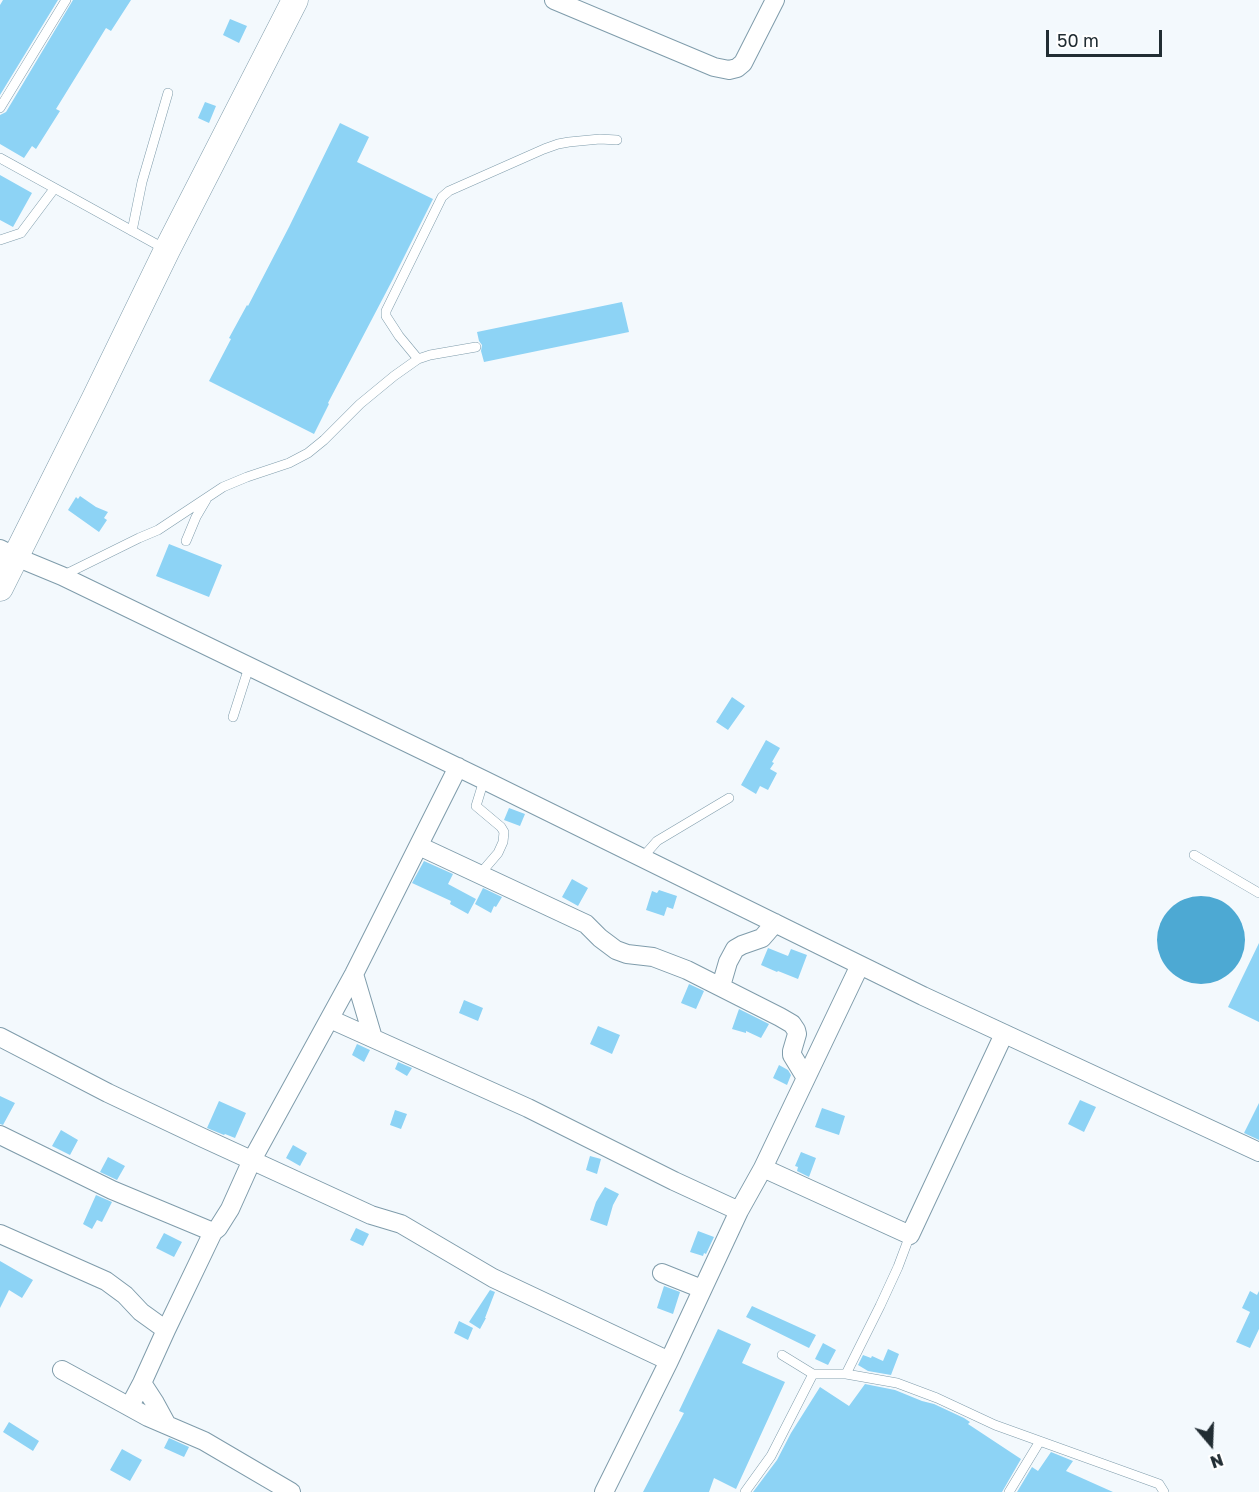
<!DOCTYPE html>
<html>
<head>
<meta charset="utf-8">
<style>
  body { margin:0 }
  #map { position:relative; width:1259px; height:1492px; overflow:hidden; background:#f3f9fd; font-family:"Golos Text",sans-serif }
  canvas { display:block }
  .north { position:absolute; left:1181px; top:1414px; width:60px; height:60px; -webkit-text-stroke:4px #fff; paint-order:stroke; rotate:161deg; font-size:16px; font-weight:700; line-height:24px; text-align:center; color:#212d33 }
  .north::after { content:''; display:block; margin:auto; width:21px; height:27px; background:#212d33; clip-path:polygon(50% 0,100% 100%,50% 72%,0 100%) }
  .scale { position:absolute; left:1046px; top:30px; width:116px; height:27px; box-sizing:border-box; border:3px solid #212d33; border-top:0; padding-left:8px; font-size:18px; line-height:21px; white-space:nowrap; color:#212d33; -webkit-text-stroke:4px #fff; paint-order:stroke }
</style>
</head>
<body>
<div id="map">
<canvas width="1259" height="1492"></canvas>
<div class="north">N</div>
<div class="scale">50 m</div>
</div>
<script>
const ctx = document.querySelector('canvas').getContext('2d');
ctx.lineJoin = 'round';
function paint(path, color) { ctx.fillStyle = color; ctx.fill(path, 'evenodd'); }
const toPath = rows => new Path2D(rows.map(r => 'M' + r).join(''));
function trace(path, color, width, dash) { ctx.strokeStyle = color; ctx.lineWidth = width; ctx.lineCap = dash ? 'butt' : 'round'; ctx.setLineDash(dash || []); ctx.stroke(path); }
const water = toPath([
  '1157 940a44 44 0 1 1 88 0a44 44 0 1 1-88 0Z'
]);
const building = toPath([
  [3,0,58,0,0,95,0,5],
  [73,0,131,0,111,31,106,28,56,109,60,111,36,149,32,146,24,158,0,144,0,115,6,112],
  [230,19,247,26,239,43,223,35],
  [205,102,216,106,209,123,198,118],
  [340,123,369,137,357,162,433,199,393,279,328,403,329,404,314,434,209,381,231,339,229,338,247,305,248,306,289,227],
  [0,175,32,193,13,227,0,220],
  [622,302,629,332,484,362,481,351,482,345,479,341,477,332],
  [80,496,96,507,108,512,104,518,107,520,99,532,68,510,76,497,78,499],
  [169,544,222,565,209,597,156,576],
  [732,697,745,706,728,730,716,722],
  [766,740,780,748,772,762,774,763,770,769,777,773,768,790,760,786,756,794,741,785],
  [509,808,525,814,520,826,504,820],
  [424,861,453,874,448,884,476,899,468,914,450,904,451,901,412,883],
  [572,879,588,888,578,906,562,897],
  [483,888,502,897,496,907,494,906,491,913,475,904],
  [659,890,677,896,673,909,667,907,664,916,646,910,652,891,657,893],
  [1259,943,1259,1022,1228,1007],
  [768,948,788,956,791,949,807,955,798,979,778,971,777,972,761,965],
  [689,984,704,991,696,1009,681,1003],
  [464,1000,483,1008,478,1021,459,1013],
  [739,1009,769,1024,761,1038,746,1031,746,1033,732,1029],
  [598,1026,620,1035,612,1054,590,1044],
  [357,1044,370,1050,364,1062,352,1055],
  [398,1062,412,1068,407,1076,395,1069],
  [779,1065,788,1070,791,1075,787,1085,773,1078],
  [0,1096,15,1103,3,1125,0,1124],
  [1080,1100,1096,1107,1084,1132,1068,1124],
  [219,1101,246,1113,235,1138,225,1134,224,1135,207,1128],
  [1259,1103,1259,1140,1244,1133],
  [822,1108,845,1116,839,1135,815,1127],
  [395,1110,407,1114,401,1129,390,1125],
  [61,1130,78,1140,70,1155,52,1146],
  [293,1145,307,1153,300,1166,286,1158],
  [801,1152,816,1158,809,1177,797,1171,798,1167,795,1166],
  [590,1156,601,1159,597,1174,586,1170],
  [108,1157,125,1166,117,1180,100,1172],
  [605,1187,619,1194,613,1205,607,1226,590,1220,596,1202],
  [96,1195,112,1202,102,1222,97,1220,92,1229,83,1224],
  [356,1228,369,1234,363,1246,350,1240],
  [698,1231,714,1237,706,1254,704,1253,703,1256,690,1252],
  [164,1233,182,1242,174,1257,156,1248],
  [0,1261,33,1280,22,1298,9,1290,0,1308],
  [664,1286,680,1292,673,1314,657,1308],
  [490,1290,495,1292,485,1318,486,1318,480,1329,469,1322],
  [1250,1291,1257,1295,1259,1291,1259,1329,1250,1348,1236,1342,1250,1312,1242,1308],
  [752,1306,816,1335,809,1348,746,1317],
  [459,1321,473,1328,468,1340,454,1333],
  [718,1329,751,1344,742,1363,785,1382,736,1489,714,1478,709,1492,643,1492,684,1413,679,1411],
  [823,1343,836,1350,828,1365,815,1359],
  [888,1349,899,1354,891,1375,868,1371,858,1365,863,1355,871,1358,872,1356,883,1361],
  [865,1384,895,1390,922,1401,934,1404,964,1418,970,1422,968,1424,1021,1459,1002,1492,753,1492,777,1460,791,1433,820,1387,849,1406],
  [9,1422,39,1441,33,1451,3,1432],
  [169,1438,189,1447,184,1457,164,1448],
  [122,1449,142,1460,130,1481,110,1470],
  [1051,1452,1073,1461,1066,1471,1113,1492,1017,1492,1032,1467,1038,1471]
]);
const lane = toPath([
  [0,108,66,0],
  [0,158,165,249],
  [132,231,142,182,168,93],
  [0,240,21,233,54,189],
  [418,359,399,336,386,316,386,311,442,197,449,191,544,149,558,144,569,142,600,139,617,140],
  [186,541,196,517,206,500],
  [62,576,139,538,158,530,223,487,247,477,289,463,308,453,324,440,360,404,394,376,418,359,430,355,476,347],
  [233,717,249,667],
  [1194,855,1259,893],
  [643,857,657,841,729,798],
  [480,874,498,853,503,842,504,832,501,827,476,806,484,780],
  [782,1355,813,1374],
  [846,1374,880,1306,898,1267,910,1235],
  [745,1492,771,1456,813,1374,846,1374,897,1383,937,1398,995,1425,1159,1484,1164,1492],
  [1009,1492,1040,1441]
]);
const street = toPath([
  [554,0,714,67,729,70,737,68,743,63,775,0],
  [0,549,16,557,62,576,484,780,923,996,1259,1152],
  [419,846,586,924,600,938,616,950,627,954,653,957,687,970,780,1017,792,1024,796,1030,797,1034,792,1051,792,1055,806,1078],
  [860,965,763,1168,910,1235,1004,1034],
  [354,974,373,1038],
  [721,986,728,962,735,949,742,945,762,938,775,923],
  [330,1019,528,1108,674,1181,739,1211,763,1168],
  [0,1037,108,1093,201,1137,371,1215,401,1224,493,1278,669,1361],
  [0,1135,112,1190,213,1232,218,1228,230,1209,252,1160,354,974,458,767],
  [0,1234,106,1281,125,1295,141,1312,166,1330],
  [662,1273,702,1289],
  [62,1370,128,1406,133,1400,142,1383,166,1330,213,1232],
  [142,1383,155,1403,167,1425],
  [128,1406,148,1417,204,1441,291,1492],
  [604,1492,669,1361,739,1211]
]);
const secondary = toPath([
  [0,588,94,400,167,250,295,0]
]);
paint(water, '#4da9d3');
paint(building, '#8dd3f5');
trace(lane, '#7f9cab', 10);
trace(street, '#7f9cab', 20);
trace(secondary, '#7f9cab', 27);
trace(lane, '#fff', 9);
trace(street, '#fff', 18);
trace(secondary, '#fff', 26);
</script>
</body>
</html>
